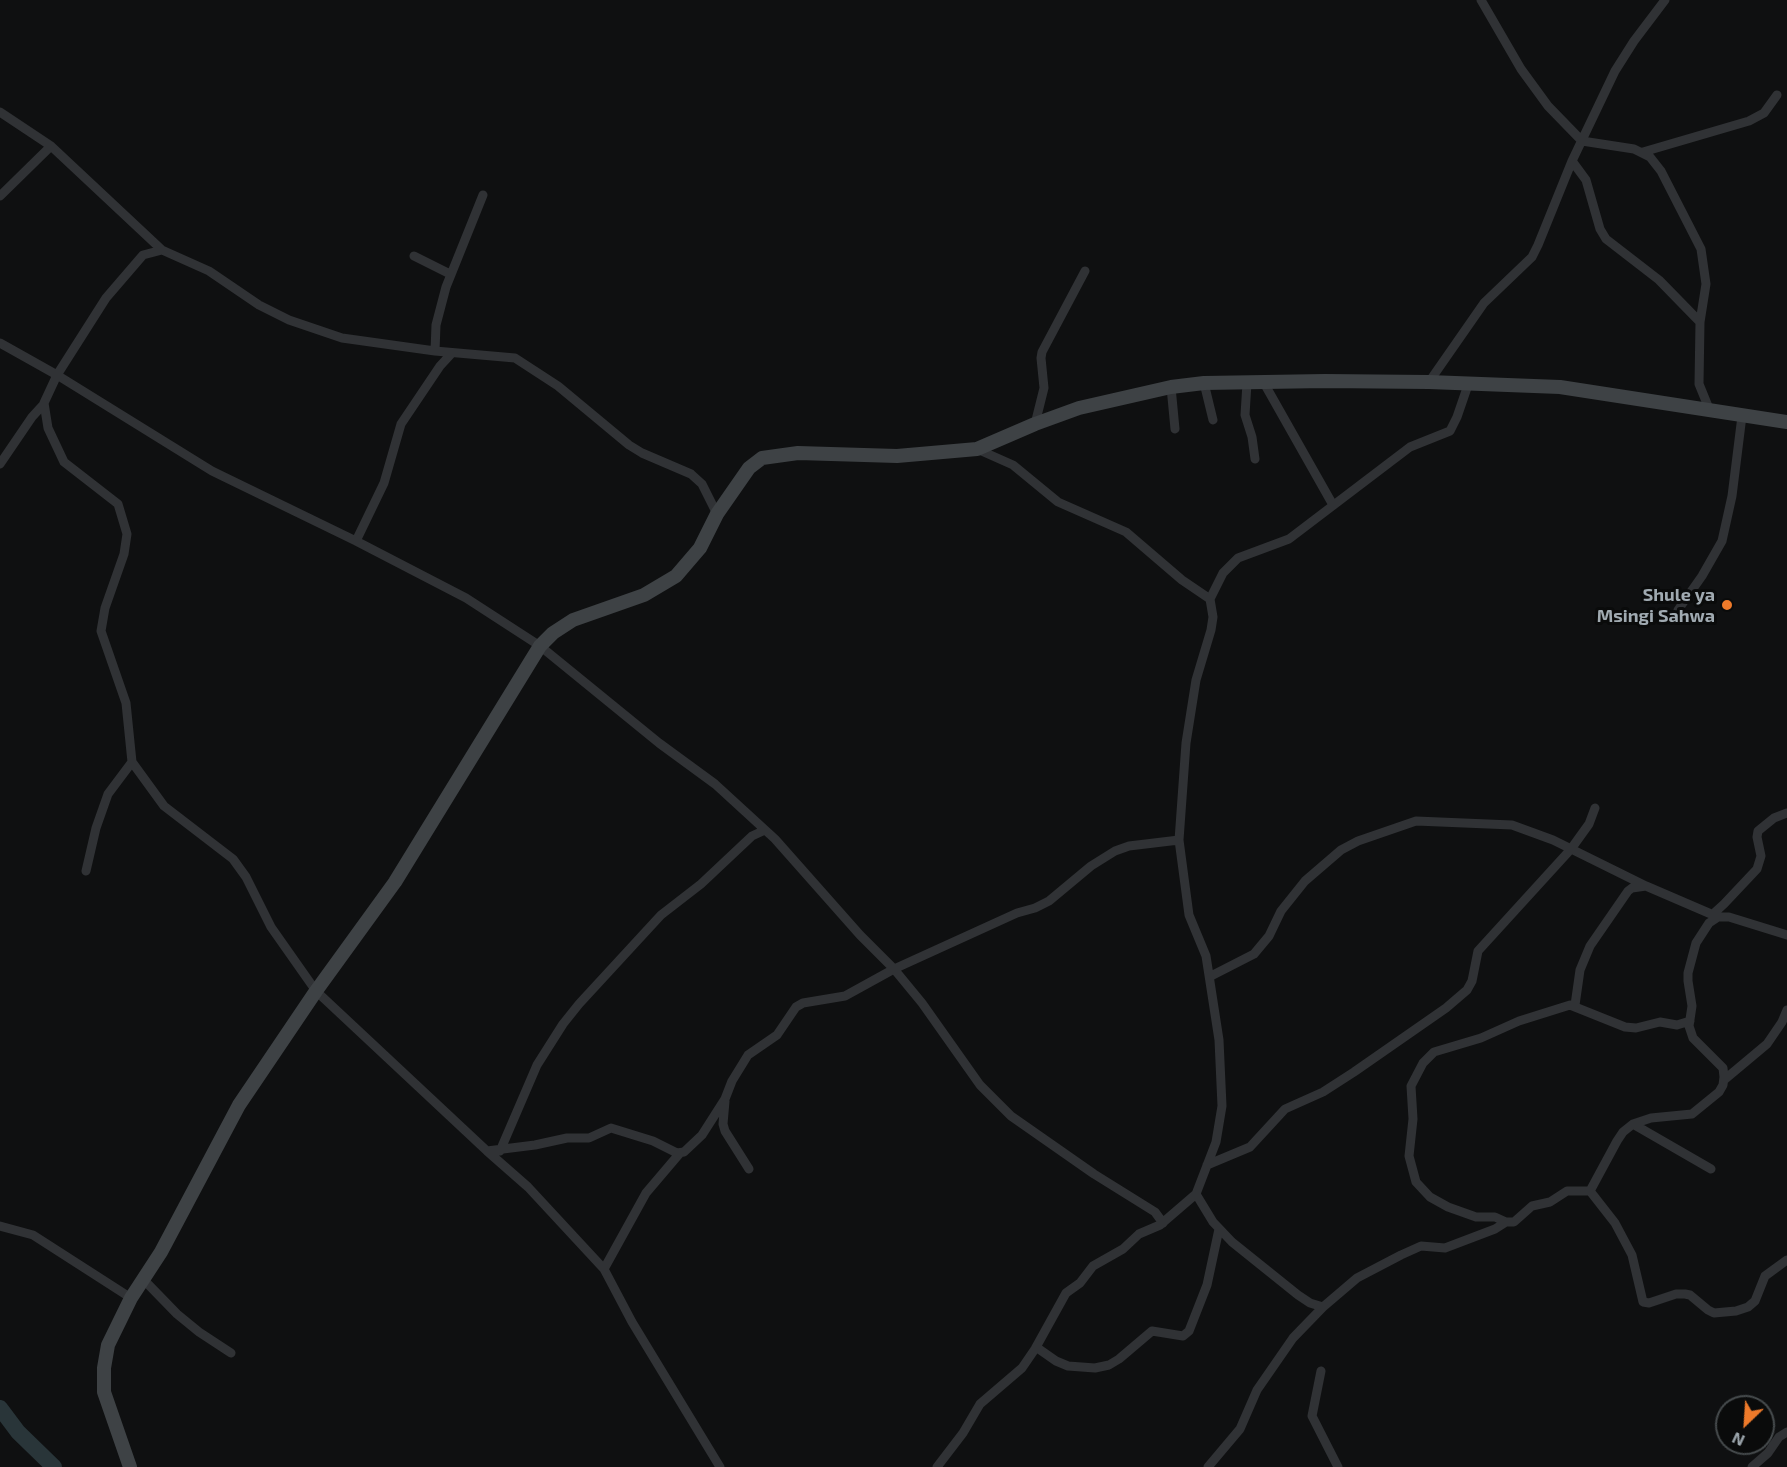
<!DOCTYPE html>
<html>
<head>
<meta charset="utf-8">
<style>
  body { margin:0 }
  #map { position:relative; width:1787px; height:1467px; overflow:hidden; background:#0f1011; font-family:"Exo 2",sans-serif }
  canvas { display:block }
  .north { position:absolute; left:1715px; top:1395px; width:60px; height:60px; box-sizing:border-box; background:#0a0b0b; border:2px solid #464b4d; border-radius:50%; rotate:205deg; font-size:16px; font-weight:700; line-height:24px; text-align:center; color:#a0aab1 }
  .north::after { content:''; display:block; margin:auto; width:21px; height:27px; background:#ee7a2a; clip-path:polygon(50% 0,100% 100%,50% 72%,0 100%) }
</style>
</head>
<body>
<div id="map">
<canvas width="1787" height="1467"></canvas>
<div class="north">N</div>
</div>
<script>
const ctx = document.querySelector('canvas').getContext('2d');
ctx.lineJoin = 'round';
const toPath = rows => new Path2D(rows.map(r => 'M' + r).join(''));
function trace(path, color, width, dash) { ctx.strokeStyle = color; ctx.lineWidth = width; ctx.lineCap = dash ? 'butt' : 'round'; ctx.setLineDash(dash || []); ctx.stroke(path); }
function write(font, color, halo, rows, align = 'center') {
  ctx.font = font + ' "Exo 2",sans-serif'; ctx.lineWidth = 6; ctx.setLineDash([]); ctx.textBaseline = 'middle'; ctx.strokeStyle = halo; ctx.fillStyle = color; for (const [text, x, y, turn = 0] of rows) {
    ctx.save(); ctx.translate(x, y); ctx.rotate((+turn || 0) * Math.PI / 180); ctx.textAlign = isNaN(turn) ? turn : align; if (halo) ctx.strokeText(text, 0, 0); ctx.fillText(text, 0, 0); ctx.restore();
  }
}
const river = toPath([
  [0,1408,18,1432,54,1467]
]);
const street = toPath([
  [1481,0,1521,69,1548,106,1582,141,1634,149,1650,157,1661,171,1701,249,1706,284,1700,322,1699,384,1710,411],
  [0,112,51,146,162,250,209,271,259,305,289,320,342,338,435,351,515,358,558,386,629,445,642,453,691,474,702,484,717,514],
  [1643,152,1749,121,1764,113,1777,95],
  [1572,161,1586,180,1600,229,1606,239,1659,280,1700,322],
  [0,196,51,146],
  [162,250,143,255,106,298,57,375,44,403,48,428,64,462,118,504,127,534,124,554,105,608,101,631,126,703,132,762,164,806,233,859,246,877,271,927,316,991,487,1151,528,1187,604,1269,632,1322,720,1467],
  [414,256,450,274],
  [0,343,57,375,212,471,356,541,466,598,540,646,659,743,715,784,775,839,860,935,894,969,922,1003,980,1085,1011,1116,1094,1174,1155,1212,1163,1223],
  [435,351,436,325,446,287,483,195],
  [1429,382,1484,303,1532,257,1538,245,1572,161,1615,71,1634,41,1665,0],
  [1204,383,1213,420],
  [1247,383,1245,415,1252,437,1255,459],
  [1264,383,1333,505],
  [1171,387,1175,429],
  [1035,424,1044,388,1041,358,1042,352,1085,271],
  [977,449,1013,465,1058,502,1126,532,1182,580,1210,599],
  [0,464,32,417,43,405],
  [356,541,384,483,401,424,440,366,452,353],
  [1678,610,1702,576,1722,541,1732,496,1742,416],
  [86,871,96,828,108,794,132,762],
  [1713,914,1724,904,1757,869,1761,856,1757,837,1758,831,1774,818,1787,813],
  [1211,976,1254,954,1269,936,1281,911,1305,881,1341,850,1358,841,1416,821,1512,825,1553,840,1646,886,1718,917],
  [1575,1005,1580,970,1590,946,1628,891,1632,888,1646,886],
  [1690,1021,1677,1025,1660,1022,1636,1028,1625,1027,1570,1005,1519,1021,1481,1038,1434,1052,1423,1063,1411,1086,1413,1119,1409,1156,1416,1182,1430,1197,1448,1207,1476,1217,1495,1217,1506,1222,1514,1222,1532,1206,1550,1202,1567,1191,1590,1191,1615,1223,1632,1255,1643,1302,1649,1303,1676,1294,1685,1294,1690,1295,1708,1310,1714,1313,1736,1311,1748,1307,1755,1301,1765,1276,1787,1260],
  [1724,1080,1767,1044,1782,1022,1787,1010],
  [725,1101,723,1124,725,1131,749,1169],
  [1633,1124,1711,1169],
  [487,1151,535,1145,567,1138,589,1138,611,1128,653,1141,677,1153,684,1152,702,1135,725,1099,732,1081,748,1055,777,1035,796,1007,803,1003,845,996,894,969,1017,913,1035,908,1049,901,1091,866,1115,851,1129,846,1179,840],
  [500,1151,537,1065,563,1024,579,1004,661,915,701,884,752,836,765,830],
  [1207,1165,1250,1147,1285,1109,1323,1092,1354,1072,1446,1008,1467,990,1472,981,1478,951,1571,849,1589,824,1595,808],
  [1590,1191,1617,1141,1623,1132,1633,1124,1651,1118,1692,1114,1719,1092,1723,1085,1724,1077,1723,1068,1693,1038,1689,1026,1692,1006,1688,981,1688,973,1696,943,1709,923,1718,917,1729,917,1787,935],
  [1196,1194,1213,1222,1232,1242,1298,1295,1310,1303,1323,1307,1357,1278,1401,1255,1421,1246,1445,1248,1495,1229,1506,1222],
  [0,1226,33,1235,131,1298],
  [604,1269,646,1193,680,1153,684,1152],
  [143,1279,177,1314,199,1332,231,1353],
  [1036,1347,1056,1361,1068,1366,1095,1368,1109,1365,1119,1359,1152,1331,1183,1336,1189,1331,1207,1285,1219,1229],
  [1321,1371,1312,1416,1338,1467],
  [937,1467,963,1433,980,1404,1022,1368,1035,1349,1066,1293,1080,1283,1093,1266,1123,1249,1139,1234,1160,1225,1196,1194,1216,1142,1222,1106,1219,1040,1206,956,1189,915,1179,840,1186,743,1196,680,1211,630,1213,617,1210,599,1223,573,1238,558,1289,539,1410,447,1450,431,1457,417,1468,385],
  [1208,1467,1240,1429,1257,1390,1293,1338,1323,1307],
  [1752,1467,1768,1453,1779,1437,1787,1432]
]);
const secondary = toPath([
  [130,1467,104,1392,104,1368,108,1345,131,1298,161,1252,239,1105,316,991,395,882,540,646,553,633,573,620,644,595,676,576,700,548,717,514,749,468,762,458,798,453,897,456,977,449,1035,424,1079,408,1171,387,1204,383,1325,381,1429,382,1560,387,1787,422]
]);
const markers = [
  [1727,605,6,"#ee7a2a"]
];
const poiNames = [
  ["Shule ya",1715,595],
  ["Msingi Sahwa",1715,616]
];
trace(river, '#293539', 16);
trace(street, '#303235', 9);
trace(secondary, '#3e4245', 14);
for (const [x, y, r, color] of markers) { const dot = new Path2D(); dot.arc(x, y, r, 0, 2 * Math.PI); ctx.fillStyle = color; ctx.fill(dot); trace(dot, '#0a0b0b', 2); }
write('bold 18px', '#a0aab1', '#0a0b0b', poiNames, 'right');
</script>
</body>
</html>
